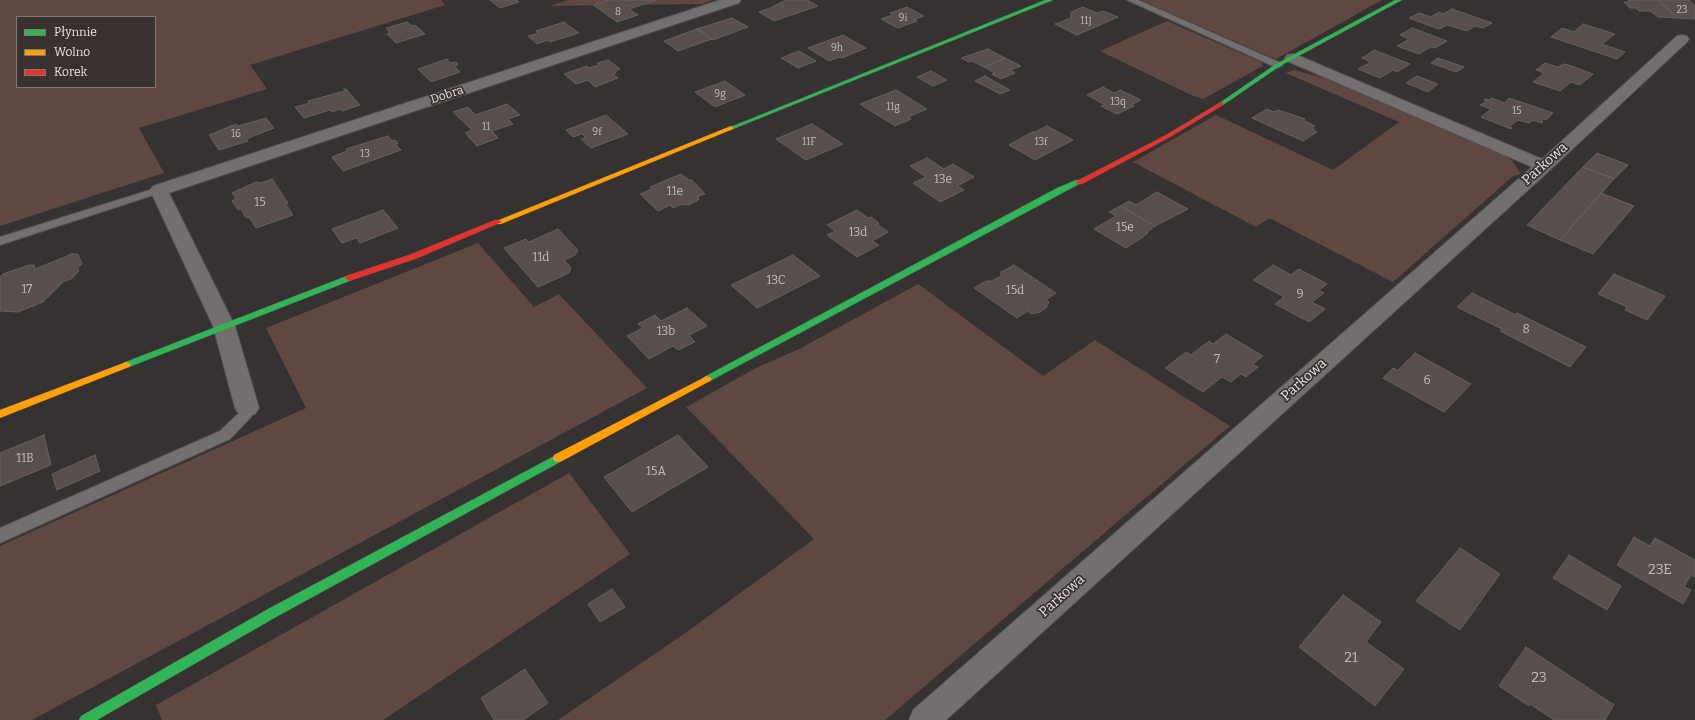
<!DOCTYPE html>
<html>
<head>
<meta charset="utf-8">
<style>
  body { margin:0 }
  #map { position:relative; width:1695px; height:720px; overflow:hidden; background:#363231; font-family:Bitter,serif }
  canvas { display:block }
  .legend { position:absolute; left:16px; top:16px; width:140px; height:72px; box-sizing:border-box; background:#38312f; border:1px solid #7e7776; margin:0; padding:5px 7px; list-style:none; font-size:12px; color:#e6e1e0 }
  .legend li { display:flex; align-items:center; gap:8px; height:20px }
  .legend b { width:20px; border:1px solid #7e7776 }
</style>
</head>
<body>
<div id="map">
<canvas width="1695" height="720"></canvas>
<ul class="legend">
<li><b style="height:5px;background:#30b455"></b>Płynnie</li>
<li><b style="height:5px;background:#ff9f0a"></b>Wolno</li>
<li><b style="height:5px;background:#e5322d"></b>Korek</li>
</ul>
</div>
<script>
const ctx = document.querySelector('canvas').getContext('2d');
ctx.lineJoin = 'round';
function paint(path, color) { ctx.fillStyle = color; ctx.fill(path, 'evenodd'); }
const toPath = rows => new Path2D(rows.map(r => 'M' + r).join(''));
function trace(path, color, width, dash) { ctx.strokeStyle = color; ctx.lineWidth = width; ctx.lineCap = dash ? 'butt' : 'round'; ctx.setLineDash(dash || []); ctx.stroke(path); }
function write(font, color, halo, rows, align = 'center') {
  ctx.font = font + ' Bitter,serif'; ctx.lineWidth = 3.5; ctx.setLineDash([]); ctx.textBaseline = 'middle'; ctx.strokeStyle = halo; ctx.fillStyle = color; for (const [text, x, y, turn = 0] of rows) {
    ctx.save(); ctx.translate(x, y); ctx.rotate((+turn || 0) * Math.PI / 180); ctx.textAlign = isNaN(turn) ? turn : align; if (halo) ctx.strokeText(text, 0, 0); ctx.fillText(text, 0, 0); ctx.restore();
  }
}
const green = toPath([
  [0,0,441,0,445,5,250,65,267,89,139,128,164,173,0,226],
  [17,17,155,17,155,87,17,87],
  [568,0,713,0,702,4,550,6],
  [1139,0,1382,0,1276,59],
  [1167,21,1261,62,1263,66,1203,99,1191,95,1100,51],
  [1294,70,1324,78,1362,93,1504,155,1512,160,1521,174,1513,176,1393,282,1269,218,1256,227,1133,162,1216,115,1333,170,1399,122,1286,73],
  [478,243,534,307,559,294,647,388,32,720,0,720,0,546,306,408,266,328],
  [918,284,1043,376,1095,340,1230,426,885,720,558,720,691,629,814,539,686,407,756,368,799,349],
  [569,473,630,554,383,720,162,720,156,705]
]);
const building = toPath([
  [490,0,516,0,519,2,500,8,490,0],
  [609,0,656,0,629,9,638,15,617,22,593,5,609,0],
  [786,0,807,0,818,6,774,21,759,12,775,6,774,6,786,0],
  [1628,0,1658,0,1678,18,1658,17,1650,11,1639,11,1636,8,1630,8,1624,2,1630,2,1628,0],
  [1658,0,1689,0,1695,6,1695,19,1678,18,1658,0],
  [907,7,924,16,914,20,917,21,898,28,881,19,893,15,890,13,907,7],
  [1083,7,1097,13,1103,11,1118,17,1077,35,1055,24,1071,18,1071,12,1083,7],
  [1452,9,1492,23,1483,28,1475,26,1467,31,1447,25,1439,29,1409,18,1419,13,1431,17,1439,12,1443,14,1452,9],
  [732,18,748,27,713,40,697,29,732,18],
  [407,22,412,26,415,25,425,34,396,43,387,34,390,33,386,28,407,22],
  [564,22,579,33,550,42,548,40,537,44,528,36,539,33,536,31,564,22],
  [1583,24,1615,34,1602,44,1625,52,1617,59,1551,37,1562,28,1574,32,1583,24],
  [1412,28,1447,41,1435,48,1430,47,1419,54,1397,46,1409,39,1400,35,1412,28],
  [697,29,712,39,678,51,664,41,697,29],
  [843,35,866,48,842,58,840,57,829,61,808,48,843,35],
  [988,49,1005,58,984,67,972,61,969,62,961,58,988,49],
  [1374,50,1410,64,1397,72,1393,70,1380,78,1358,69,1371,62,1362,58,1374,50],
  [799,51,816,61,798,68,781,58,799,51],
  [1005,58,1021,66,1010,70,1015,73,1001,79,992,74,995,73,984,67,1005,58],
  [1438,58,1464,67,1456,72,1431,63,1438,58],
  [447,59,450,63,456,62,458,64,455,67,460,72,431,82,418,69,447,59],
  [608,60,620,69,617,70,614,75,618,78,595,87,588,80,576,84,564,74,587,66,589,68,599,65,597,63,608,60],
  [1545,63,1558,67,1563,64,1569,65,1593,74,1580,85,1571,82,1560,91,1533,82,1544,73,1536,70,1545,63],
  [931,71,947,80,933,86,917,77,931,71],
  [985,76,1010,90,1000,94,975,81,985,76],
  [1417,76,1438,84,1428,92,1406,83,1417,76],
  [725,81,745,95,715,107,695,92,725,81],
  [1103,87,1114,93,1120,90,1141,100,1131,105,1134,106,1117,114,1101,106,1105,105,1087,95,1103,87],
  [344,89,346,89,360,105,342,111,340,109,332,112,330,110,304,118,295,107,310,103,308,101,345,91,344,89],
  [896,90,927,109,908,117,911,119,895,126,860,104,896,90],
  [1492,98,1504,103,1509,98,1553,113,1546,120,1544,119,1541,121,1543,122,1542,123,1533,120,1529,123,1518,120,1509,127,1512,128,1511,129,1481,117,1491,109,1480,105,1486,102,1484,100,1485,99,1489,100,1492,98],
  [507,104,520,115,508,119,513,124,492,131,498,138,477,146,465,133,472,130,453,112,468,107,475,115,507,104],
  [1267,109,1274,112,1278,110,1305,119,1303,120,1315,126,1313,127,1314,130,1317,132,1303,141,1252,118,1267,109],
  [606,115,628,134,591,148,581,139,586,138,582,134,573,137,566,130,606,115],
  [266,118,274,128,246,139,248,141,219,150,209,135,236,124,238,126,266,118],
  [812,124,843,144,806,160,776,139,812,124],
  [1047,126,1073,140,1035,160,1009,145,1032,132,1035,132,1047,126],
  [388,136,392,141,395,140,398,143,396,145,401,150,343,171,332,157,347,151,346,149,388,136],
  [1597,153,1628,165,1614,179,1583,167,1597,153],
  [927,158,944,169,953,164,974,177,957,186,964,190,940,202,913,183,926,177,910,166,927,158],
  [1583,167,1614,179,1560,240,1527,225,1583,167],
  [681,174,689,180,692,180,705,194,697,197,699,199,697,201,688,205,682,204,673,208,670,205,658,211,640,194,652,189,650,187,681,174],
  [272,179,288,203,286,204,293,215,256,228,249,217,246,218,241,209,238,210,232,201,236,199,232,193,256,182,261,183,272,179],
  [1157,192,1188,209,1155,226,1120,206,1129,201,1136,205,1157,192],
  [1601,193,1634,206,1593,254,1560,240,1601,193],
  [1120,206,1155,226,1147,232,1148,233,1142,237,1143,237,1126,248,1094,229,1116,216,1109,212,1120,206],
  [383,210,398,228,360,243,356,238,342,243,332,229,383,210],
  [857,210,868,218,871,217,879,223,877,224,888,232,872,241,879,245,857,257,827,235,835,231,827,225,857,210],
  [558,229,578,250,575,255,564,260,571,268,569,273,538,287,504,248,526,239,529,242,558,229],
  [72,254,78,254,82,264,77,268,79,271,71,279,63,282,43,302,18,312,0,311,0,277,3,274,29,265,34,265,35,269,72,254],
  [793,255,820,276,757,308,731,285,793,255],
  [1014,265,1056,293,1046,300,1049,302,1046,308,1040,312,1031,314,1028,311,1017,318,974,288,986,281,992,281,1001,276,1001,272,1014,265],
  [1273,265,1291,275,1299,269,1327,284,1319,290,1324,293,1312,302,1325,309,1309,322,1275,304,1284,297,1253,280,1273,265],
  [1614,274,1665,296,1647,320,1625,310,1627,307,1598,294,1614,274],
  [1472,293,1516,315,1517,313,1586,347,1570,367,1500,331,1502,329,1457,307,1472,293],
  [687,308,707,326,689,335,695,342,678,350,673,346,649,359,627,336,643,328,638,324,655,315,661,321,687,308],
  [1226,334,1263,356,1253,364,1258,367,1246,377,1241,374,1231,382,1222,377,1203,392,1165,368,1186,352,1191,355,1209,341,1213,344,1226,334],
  [1415,353,1471,384,1444,412,1383,378,1393,368,1398,370,1415,353],
  [44,435,51,465,0,486,0,453,44,435],
  [678,435,708,467,632,512,604,477,678,435],
  [95,455,100,471,57,490,52,474,95,455],
  [1634,537,1650,546,1655,538,1695,560,1695,577,1691,575,1684,587,1691,590,1683,604,1617,565,1634,537],
  [1460,548,1500,574,1460,630,1416,601,1460,548],
  [1569,555,1621,586,1607,610,1553,578,1569,555],
  [612,589,625,607,600,622,588,604,612,589],
  [1343,595,1381,622,1366,642,1404,669,1375,706,1299,647,1343,595],
  [1526,647,1614,705,1605,720,1554,720,1530,704,1529,706,1499,686,1526,647],
  [525,669,548,703,523,720,494,720,481,698,525,669]
]);
const lane = toPath([
  [1127,0,1138,0,1281,63,1283,65,1278,68,1275,67,1127,0],
  [159,187,163,188,165,190,163,192,0,245,0,237,159,187],
  [247,403,252,404,254,408,251,417,230,439,0,543,0,528,220,431,238,414,242,404,247,403]
]);
const street = toPath([
  [720,0,741,0,739,3,169,193,235,326,259,408,255,414,247,417,239,414,235,408,213,326,150,190,153,186,720,0],
  [1682,35,1687,36,1689,39,1687,42,1550,170,946,720,909,720,913,710,1532,167,1287,61,1285,58,1287,55,1292,54,1297,55,1542,159,1677,36,1682,35]
]);
const fast = toPath([
  [1045,0,1053,0,733,129,729,129,728,128,1045,0],
  [1395,0,1402,0,1280,66,1223,105,1218,104,1276,64,1395,0],
  [1076,180,1079,180,1083,182,710,381,707,382,702,379,704,377,1057,188,1076,180],
  [349,275,353,278,352,280,129,367,123,367,121,365,123,363,349,275],
  [558,454,562,455,563,458,562,461,276,617,97,720,79,720,81,716,268,609,558,454]
]);
const slow = toPath([
  [731,126,733,127,733,129,501,224,498,224,494,222,731,126],
  [126,362,129,363,131,365,129,367,0,418,0,410,126,362],
  [707,376,710,377,712,379,710,381,562,461,558,462,554,461,553,458,554,455,707,376]
]);
const jam = toPath([
  [1221,102,1223,103,1223,105,1170,137,1082,184,1079,184,1075,182,1166,135,1221,102],
  [495,220,498,220,502,222,415,259,349,281,345,278,346,276,409,255,495,220]
]);
const farNumbernames = [
  ["23",1682,10],
  ["8",618,12],
  ["9i",903,18],
  ["11J",1086,21],
  ["9h",837,48],
  ["9g",720,94],
  ["13q",1118,102],
  ["11g",893,107],
  ["15",1517,111],
  ["11",486,127],
  ["9f",597,132],
  ["16",236,134],
  ["11F",809,142],
  ["13f",1041,142],
  ["13",365,154]
];
const farStreetnames = [
  ["Dobra",447,95,-18]
];
const numberNames = [
  ["13e",943,180],
  ["11e",675,192],
  ["15",260,203],
  ["15e",1125,228],
  ["13d",858,233],
  ["11d",541,258],
  ["13C",776,281],
  ["17",27,290],
  ["15d",1015,291],
  ["9",1300,295],
  ["8",1526,330],
  ["13b",666,332],
  ["7",1217,360],
  ["6",1427,381],
  ["11B",25,459],
  ["15A",656,472]
];
const streetNames = [
  ["Parkowa",1545,164,-42],
  ["Parkowa",1304,380,-42],
  ["Parkowa",1062,596,-42]
];
const nearNumbernames = [
  ["23E",1660,570],
  ["21",1351,658],
  ["23",1539,678]
];
paint(green, '#5f4841');
paint(building, '#584f4c');
trace(building, '#63605f', 1);
trace(lane, '#524e4d', 2);
trace(street, '#524e4d', 2);
trace(fast, '#524e4d', 1);
trace(slow, '#524e4d', 1);
trace(jam, '#524e4d', 1);
paint(lane, '#726f6e');
paint(street, '#726f6e');
paint(fast, '#30b455');
paint(slow, '#ff9f0a');
paint(jam, '#e5322d');
write('10px', '#c2bcbb', null, farNumbernames);
write('12px', '#e6e1e0', '#38312f', farStreetnames);
write('12px', '#c2bcbb', null, numberNames);
write('14px', '#e6e1e0', '#38312f', streetNames);
write('14px', '#c2bcbb', null, nearNumbernames);
</script>
</body>
</html>
